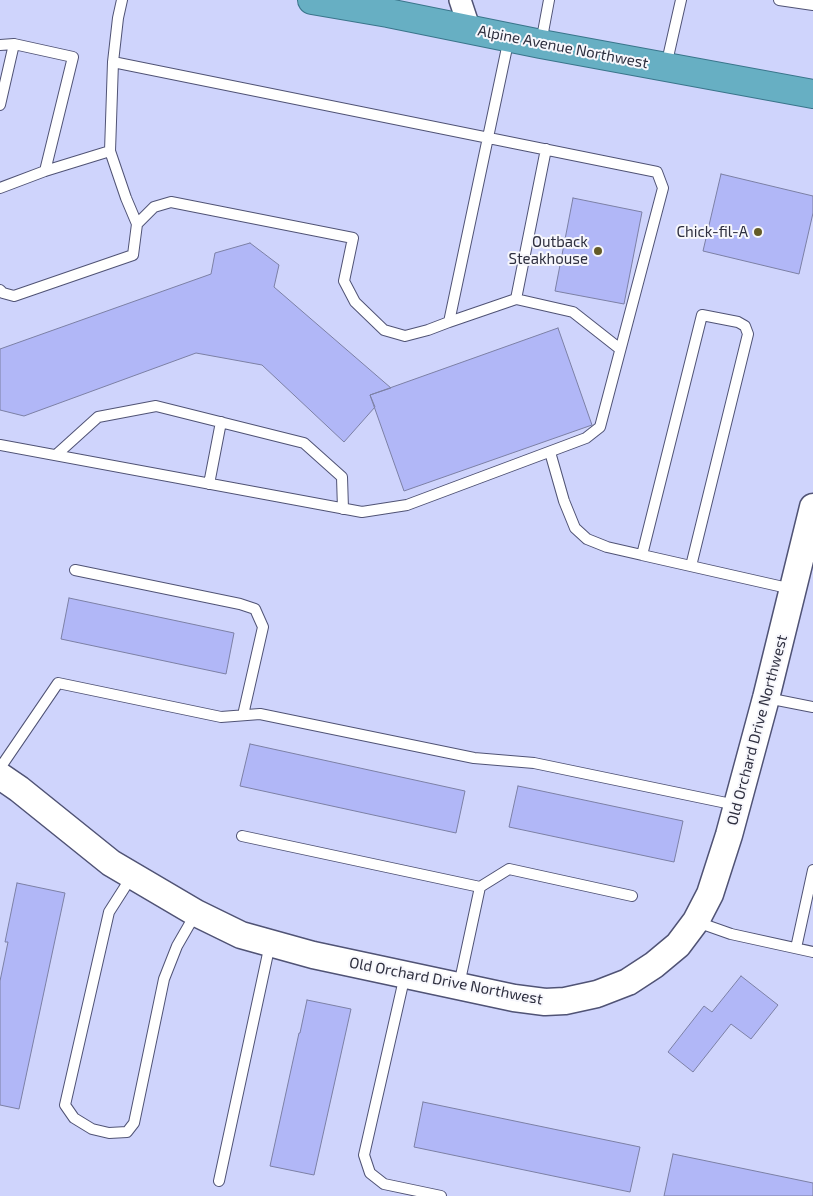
<!DOCTYPE html>
<html>
<head>
<meta charset="utf-8">
<style>
  body { margin:0 }
  canvas { display:block; background:#cfd4fc }
</style>
</head>
<body>
<canvas width="813" height="1196"></canvas>
<script>
const ctx = document.querySelector('canvas').getContext('2d');
ctx.lineJoin = 'round';
function paint(path, color) { ctx.fillStyle = color; ctx.fill(path, 'evenodd'); }
const toPath = rows => new Path2D(rows.map(r => 'M' + r).join(''));
function trace(path, color, width, dash) { ctx.strokeStyle = color; ctx.lineWidth = width; ctx.lineCap = dash ? 'butt' : 'round'; ctx.setLineDash(dash || []); ctx.stroke(path); }
function write(font, color, halo, rows, align = 'center') {
  ctx.font = font + ' "Exo 2",sans-serif'; ctx.lineWidth = 4; ctx.setLineDash([]); ctx.textBaseline = 'middle'; ctx.strokeStyle = halo; ctx.fillStyle = color; for (const [text, x, y, turn = 0] of rows) {
    ctx.save(); ctx.translate(x, y); ctx.rotate((+turn || 0) * Math.PI / 180); ctx.textAlign = isNaN(turn) ? turn : align; if (halo) ctx.strokeText(text, 0, 0); ctx.fillText(text, 0, 0); ctx.restore();
  }
}
const building = toPath([
  [721,174,813,196,813,213,799,274,703,251,721,174],
  [573,198,642,212,624,304,555,291,573,198],
  [250,243,279,265,274,287,391,388,370,395,375,407,344,442,262,365,196,353,24,416,0,410,0,349,211,274,215,253,250,243],
  [558,328,592,425,404,491,370,395,558,328],
  [69,598,234,633,226,674,61,639,69,598],
  [250,744,465,791,456,833,240,786,250,744],
  [518,786,683,821,674,862,509,827,518,786],
  [17,883,65,893,19,1109,0,1105,0,981,8,942,5,942,17,883],
  [741,976,778,1005,751,1039,731,1024,693,1072,668,1052,704,1006,712,1012,741,976],
  [307,1000,351,1009,314,1175,270,1166,299,1033,300,1033,307,1000],
  [423,1102,640,1147,630,1192,414,1147,423,1102],
  [673,1154,813,1183,813,1196,664,1196,673,1154]
]);
const service = toPath([
  [779,0,813,5],
  [541,43,549,0],
  [14,44,73,57,45,171],
  [0,45,14,44,0,105],
  [666,66,681,0],
  [0,188,45,171,110,151,113,62,118,18,122,0],
  [137,224,154,207,171,202,353,238,344,281,355,302,384,330,405,336,428,330,449,322,509,38],
  [0,290,3,293,14,296,133,255,137,224,126,198,110,151],
  [516,299,573,312,620,349],
  [449,322,516,299,546,149],
  [0,445,362,512,407,505,586,438,600,427,663,188,657,172,113,62],
  [550,452,564,501,575,528,587,539,607,547,642,555],
  [56,455,98,417,156,406,304,443,342,477,343,509],
  [209,484,221,422],
  [691,566,748,334,745,326,738,322,702,315,642,555,792,589],
  [75,570,240,604,255,609,263,627,243,715],
  [767,698,813,707],
  [0,768,58,683,221,717,260,714,474,758,534,763,736,805],
  [242,836,480,887,459,985],
  [132,876,109,912,65,1105,74,1118,92,1129,109,1133,127,1132,134,1123,164,979,177,946,196,913],
  [480,887,509,869,632,896],
  [697,922,731,934,813,952],
  [796,948,813,870],
  [405,975,364,1155,370,1173,384,1184,441,1196],
  [219,1181,270,944]
]);
const minor = toPath([
  [460,0,470,30]
]);
const tertiary = toPath([
  [0,776,19,789,111,863,196,913,241,935,313,955,514,998,545,1002,565,1001,597,994,628,982,654,965,678,945,696,921,710,894,729,835,766,698,813,507]
]);
const trunk = toPath([
  [312,0,388,13,541,44,813,94]
]);
const markers = [
  [758,232,5,"#645b28"],
  [598,251,5,"#645b28"]
];
const streetNames = [
  ["Alpine Avenue Northwest",563,47,11],
  ["Old Orchard Drive Northwest",757,730,-75],
  ["Old Orchard Drive Northwest",446,981,11]
];
const poiNames = [
  ["Chick-fil-A",748,232],
  ["Outback",588,242],
  ["Steakhouse",588,259]
];
paint(building, '#b1b7f7');
trace(building, '#7c80a5', 1);
trace(service, '#505375', 12);
trace(minor, '#505375', 24);
trace(tertiary, '#505375', 29);
trace(trunk, '#3a758b', 30);
trace(service, '#fff', 10);
trace(minor, '#fff', 21);
trace(tertiary, '#fff', 26);
trace(trunk, '#67afc3', 28);
for (const [x, y, r, color] of markers) { const dot = new Path2D(); dot.arc(x, y, r, 0, 2 * Math.PI); ctx.fillStyle = color; ctx.fill(dot); trace(dot, '#f7f7fc', 2); }
write('15px', '#2e2f3f', '#f7f7fc', streetNames);
write('15px', '#2e2f3f', '#f7f7fc', poiNames, 'right');
</script>
</body>
</html>
